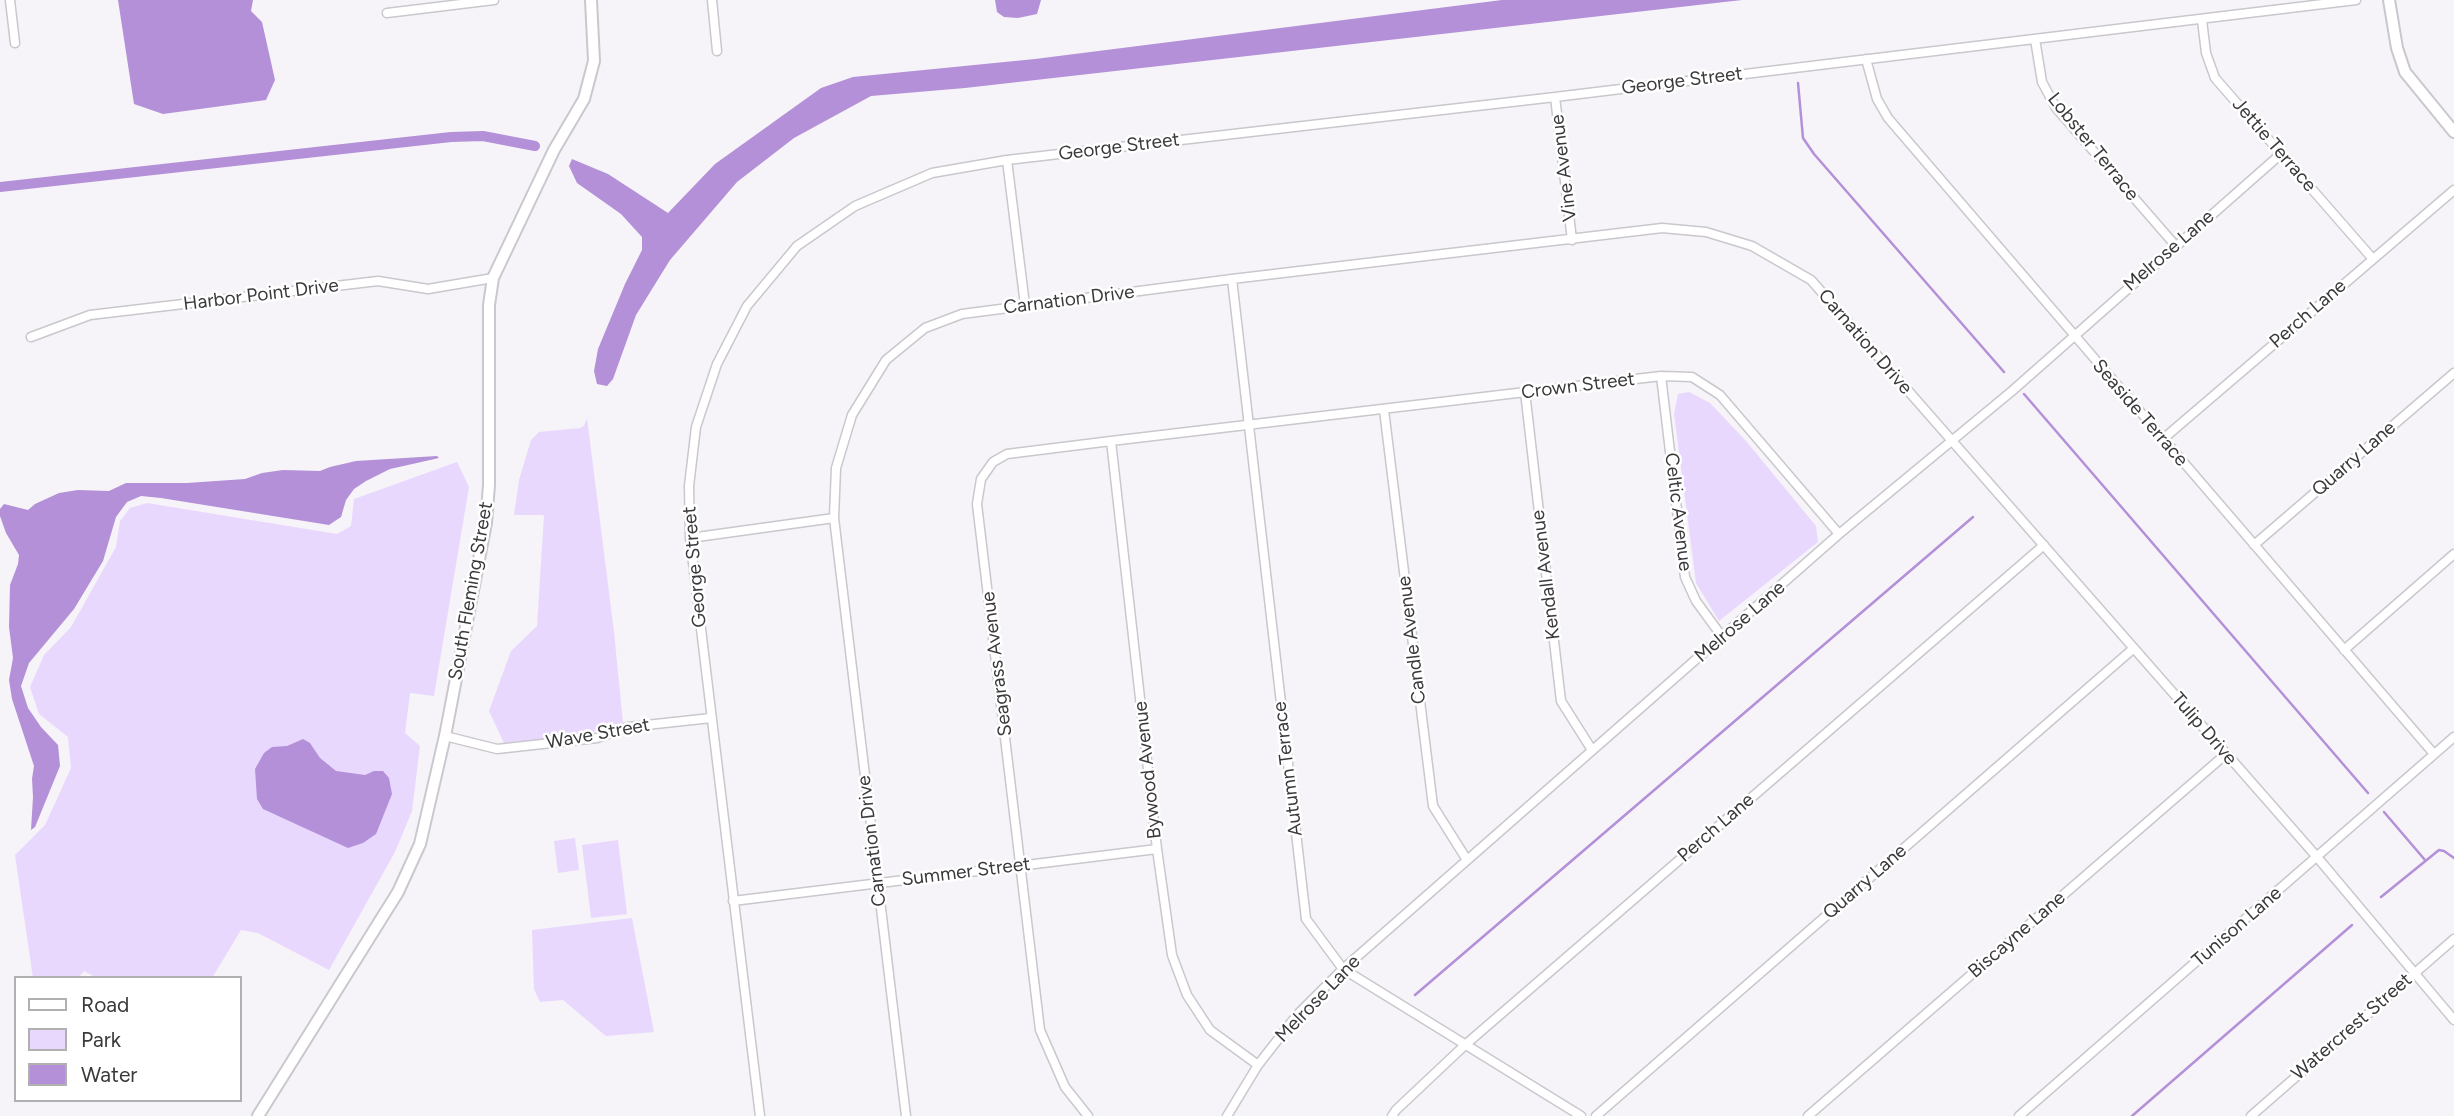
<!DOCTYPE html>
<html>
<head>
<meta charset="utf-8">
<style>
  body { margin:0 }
  #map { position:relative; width:2454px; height:1116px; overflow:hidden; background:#f6f3f9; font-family:Figtree,sans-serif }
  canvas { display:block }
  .legend { position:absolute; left:14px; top:976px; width:228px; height:126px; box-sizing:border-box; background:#fff; border:2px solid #b0b0b1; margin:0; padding:9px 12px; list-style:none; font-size:21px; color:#3a393b }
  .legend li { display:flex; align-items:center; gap:14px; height:35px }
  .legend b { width:35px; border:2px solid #b0b0b1 }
</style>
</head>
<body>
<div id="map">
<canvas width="2454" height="1116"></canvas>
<ul class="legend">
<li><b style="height:9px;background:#fff"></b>Road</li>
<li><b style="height:19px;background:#e9d8fd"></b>Park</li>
<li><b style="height:19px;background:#b390d7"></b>Water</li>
</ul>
</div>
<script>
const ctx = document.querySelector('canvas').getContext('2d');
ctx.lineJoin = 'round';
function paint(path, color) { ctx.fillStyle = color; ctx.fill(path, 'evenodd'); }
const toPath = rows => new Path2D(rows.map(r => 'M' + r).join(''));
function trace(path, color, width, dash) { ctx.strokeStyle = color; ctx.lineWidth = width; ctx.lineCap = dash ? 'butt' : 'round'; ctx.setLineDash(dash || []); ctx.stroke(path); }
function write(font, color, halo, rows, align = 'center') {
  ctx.font = font + ' Figtree,sans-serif'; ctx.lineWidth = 5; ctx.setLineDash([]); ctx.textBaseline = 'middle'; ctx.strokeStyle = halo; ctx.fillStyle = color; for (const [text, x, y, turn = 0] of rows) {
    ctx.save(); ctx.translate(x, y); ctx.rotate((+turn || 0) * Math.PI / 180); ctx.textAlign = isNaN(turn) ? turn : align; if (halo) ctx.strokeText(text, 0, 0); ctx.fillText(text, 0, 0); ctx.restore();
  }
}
const green = toPath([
  [1689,392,1710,403,1746,441,1816,526,1818,542,1719,621,1696,583,1674,414,1678,394],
  [587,418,614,632,623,723,582,735,504,743,489,711,511,651,537,626,544,515,514,515,519,480,531,440,539,432,580,428,584,426],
  [457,462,469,487,434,696,410,693,405,733,420,746,412,811,395,852,329,970,258,933,241,930,212,978,97,978,84,971,78,978,33,978,15,855,45,825,71,768,68,737,39,714,30,687,44,655,71,627,116,547,120,521,130,508,147,503,337,534,351,526,354,499],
  [575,838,579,870,558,873,554,841],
  [618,840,627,914,591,918,582,845],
  [632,918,654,1032,606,1036,563,1000,540,1002,534,989,532,930]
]);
const water = toPath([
  [118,0,253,0,251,11,262,22,275,80,266,100,163,114,134,104],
  [995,0,1041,0,1037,14,1018,18,1004,17,997,12],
  [1502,0,1742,0,965,88,871,96,794,138,737,182,670,260,636,315,613,379,607,386,597,384,594,371,598,349,625,284,642,250,642,237,621,214,577,183,569,166,572,159,608,174,668,213,715,164,821,88,853,77,1035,59],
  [437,456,439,458,390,469,366,481,354,489,346,500,341,517,329,525,161,498,141,496,127,502,116,517,103,561,74,609,29,663,21,686,28,708,41,727,58,745,60,766,35,827,31,830,33,797,32,779,34,766,12,699,9,680,13,658,9,627,10,585,18,564,19,555,6,533,0,516,0,509,4,504,28,510,35,504,59,493,78,490,109,491,126,483,187,483,245,479,262,473,283,470,320,471,330,467,356,461],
  [303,739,310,743,320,758,336,771,365,775,374,771,383,771,389,778,392,794,376,834,363,843,348,848,263,809,257,799,255,769,264,753,272,747,287,746]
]);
const stream = toPath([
  [1798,83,1803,138,1814,154,2004,372],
  [2024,394,2368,793],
  [2384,812,2425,860],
  [2381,897,2439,850,2444,851,2454,858],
  [1415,995,1973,517],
  [2132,1116,2352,925]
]);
const canal = toPath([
  [0,187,451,137,483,136,535,146]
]);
const minor = toPath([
  [10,0,15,43],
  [712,0,717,51],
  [387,13,494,0],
  [2202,20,2206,53,2215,78,2372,258],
  [2035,39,2042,82,2056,108,2175,245],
  [1866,59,1877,99,1888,118,2434,754],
  [1555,97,1572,240],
  [1007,160,1025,305],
  [1232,279,1306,919,1343,969,1581,1116],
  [31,337,90,315,378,281,428,289,493,278],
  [1661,376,1685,577,1696,601,1723,638],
  [1525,392,1561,701,1592,750],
  [1384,410,1433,806,1467,860],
  [2163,439,2454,190],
  [1111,441,1157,849,1172,955,1187,995,1210,1030,1258,1065],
  [690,538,834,518],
  [2254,545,2454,373],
  [2344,650,2454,554],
  [445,736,497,749,597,738,628,727,711,718],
  [733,901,1157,849],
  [760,1116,690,538,689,486,696,427,717,364,747,306,797,246,855,206,932,173,1007,160,1555,97,2356,0],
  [906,1116,834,518,836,468,852,415,886,360,925,328,962,314,1232,279,1662,228,1706,232,1752,246,1811,280,2317,857,2454,1020],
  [1088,1116,1065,1087,1040,1030,977,504,981,479,993,462,1007,454,1111,441,1661,376,1692,377,1720,395,1839,534],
  [1227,1116,1258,1065,1297,1015,1343,969,1839,534,2012,391,2282,153],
  [1392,1116,1396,1110,1465,1045,2044,545],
  [1596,1116,2134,648],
  [1808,1116,2226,754],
  [2019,1116,2454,737],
  [2251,1116,2454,939]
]);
const tertiary = toPath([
  [2389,0,2397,48,2405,72,2454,132],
  [258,1116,398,892,420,844,445,736,486,523,489,485,489,305,493,278,554,150,584,99,594,61,591,0]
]);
const streetNames = [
  ["George Street",1682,81,-7],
  ["Jettie Terrace",2274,145,49],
  ["George Street",1119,147,-7],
  ["Lobster Terrace",2093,147,51],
  ["Vine Avenue",1564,168,-97],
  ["Melrose Lane",2169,251,-41],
  ["Harbor Point Drive",261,295,-7],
  ["Carnation Drive",1069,300,-7],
  ["Perch Lane",2308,314,-41],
  ["Carnation Drive",1865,342,49],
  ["Crown Street",1578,386,-7],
  ["Seaside Terrace",2140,413,49],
  ["Quarry Lane",2354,459,-41],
  ["Celtic Avenue",1678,512,83],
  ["George Street",695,567,-95],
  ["Kendall Avenue",1546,575,-97],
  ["South Fleming Street",471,591,-80],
  ["Melrose Lane",1740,622,-41],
  ["Candle Avenue",1412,640,-97],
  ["Seagrass Avenue",997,664,-97],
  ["Tulip Drive",2204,729,49],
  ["Wave Street",598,734,-10],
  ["Autumn Terrace",1288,769,-97],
  ["Bywood Avenue",1148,770,-96],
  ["Perch Lane",1716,828,-41],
  ["Carnation Drive",872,841,-97],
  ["Summer Street",966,872,-7],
  ["Quarry Lane",1865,882,-41],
  ["Tunison Lane",2237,927,-41],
  ["Biscayne Lane",2017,935,-41],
  ["Melrose Lane",1318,999,-46],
  ["Watercrest Street",2352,1027,-41]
];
paint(green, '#e9d8fd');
paint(water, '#b390d7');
trace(stream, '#b390d7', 2.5);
trace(canal, '#b390d7', 10);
trace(minor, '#cac7cd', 11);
trace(tertiary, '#cac7cd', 14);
trace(minor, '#fff', 8);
trace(tertiary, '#fff', 10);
write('19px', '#3a393b', '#fff', streetNames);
</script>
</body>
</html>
